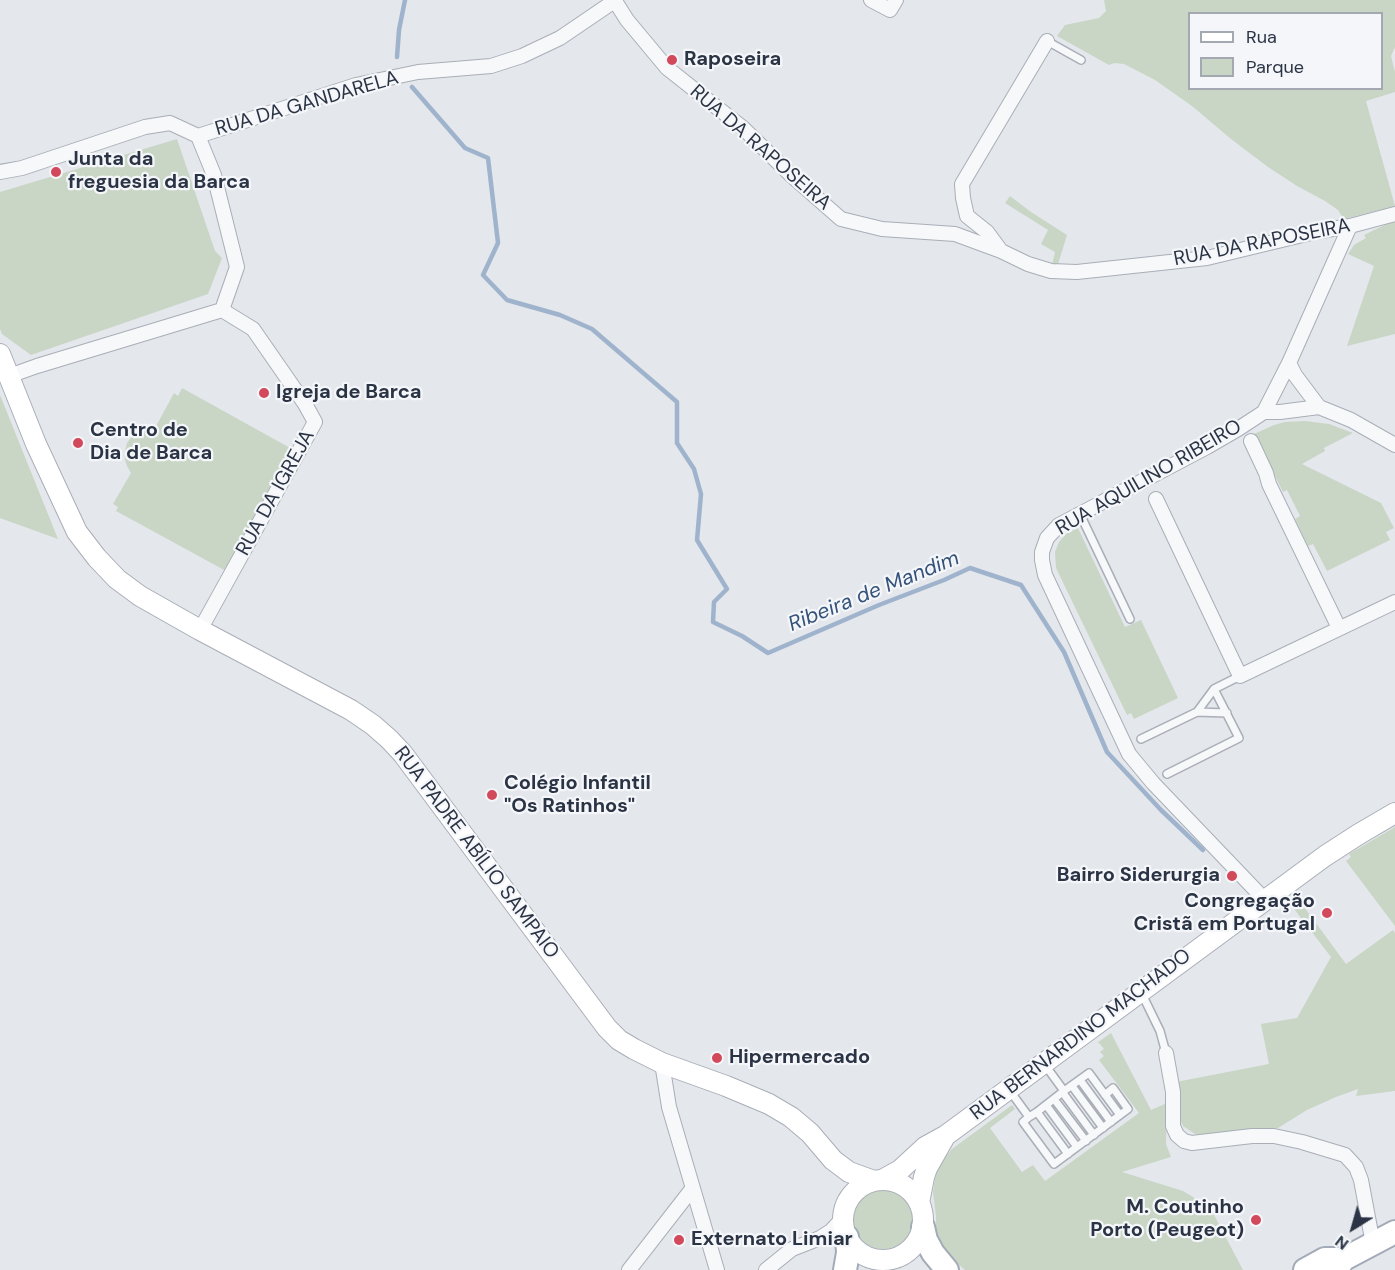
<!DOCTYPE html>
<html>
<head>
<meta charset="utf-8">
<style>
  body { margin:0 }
  #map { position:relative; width:1395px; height:1270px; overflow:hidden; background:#e4e7ec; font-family:"DM Sans",sans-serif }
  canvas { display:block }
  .legend { position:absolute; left:1188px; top:12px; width:195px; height:78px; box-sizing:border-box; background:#f4f6f9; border:2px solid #a4a8b1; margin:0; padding:8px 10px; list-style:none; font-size:18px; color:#2b3445 }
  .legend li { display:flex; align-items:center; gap:12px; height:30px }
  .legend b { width:30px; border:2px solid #a4a8b1 }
  .north { position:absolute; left:1323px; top:1198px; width:60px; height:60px; -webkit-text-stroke:4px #f4f6f9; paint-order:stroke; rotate:217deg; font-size:16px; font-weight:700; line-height:24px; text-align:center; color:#2b3445 }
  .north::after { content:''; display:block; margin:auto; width:21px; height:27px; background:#2b3445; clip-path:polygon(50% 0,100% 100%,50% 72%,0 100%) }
</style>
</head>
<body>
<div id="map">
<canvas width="1395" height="1270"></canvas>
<ul class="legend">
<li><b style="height:8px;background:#fff"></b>Rua</li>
<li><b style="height:16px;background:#c9d6c5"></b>Parque</li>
</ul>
<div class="north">N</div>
</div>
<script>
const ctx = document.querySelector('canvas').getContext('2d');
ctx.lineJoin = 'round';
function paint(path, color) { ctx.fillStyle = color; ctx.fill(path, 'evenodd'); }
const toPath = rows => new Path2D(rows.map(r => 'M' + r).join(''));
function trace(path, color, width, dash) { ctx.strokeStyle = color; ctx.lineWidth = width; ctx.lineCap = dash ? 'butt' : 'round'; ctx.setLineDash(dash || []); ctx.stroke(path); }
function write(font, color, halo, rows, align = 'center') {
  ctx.font = font + ' "DM Sans",sans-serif'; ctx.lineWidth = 4.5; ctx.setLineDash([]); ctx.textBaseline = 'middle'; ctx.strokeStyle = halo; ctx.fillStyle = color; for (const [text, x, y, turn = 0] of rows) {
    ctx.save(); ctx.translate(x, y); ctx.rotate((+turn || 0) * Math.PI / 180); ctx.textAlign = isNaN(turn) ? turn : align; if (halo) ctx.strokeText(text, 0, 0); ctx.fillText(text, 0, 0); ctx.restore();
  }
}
const green = toPath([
  [1104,0,1395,0,1395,47,1391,56,1395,72,1395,92,1366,101,1395,206,1344,219,1338,210,1325,201,1297,186,1268,167,1231,139,1192,106,1155,80,1124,64,1114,63,1109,65,1057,36,1065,25,1099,18,1106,11],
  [1190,14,1382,14,1382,88,1190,88],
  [177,139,215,251,222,258,208,294,31,355,2,334,0,329,0,192],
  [1010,196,1031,212,1067,235,1058,264,1052,265,1055,252,1041,244,1048,230,1005,203],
  [1395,220,1395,334,1347,346,1374,266,1348,254,1354,245,1366,238,1364,235],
  [182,388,292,449,226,571,116,511,118,507,113,504,131,473,127,466,125,460,125,452,127,443,132,436,138,431,146,428,155,428,174,393,178,396],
  [0,395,58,539,0,518],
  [1305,421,1329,424,1353,433,1324,448,1325,451,1302,464,1381,503,1394,528,1386,532,1390,540,1327,571,1313,544,1308,546,1295,519,1300,516,1287,490,1283,492,1254,434,1274,425,1285,422],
  [1078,528,1125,627,1141,620,1178,698,1134,719,1131,713,1127,715,1056,568,1055,552,1059,542,1066,534],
  [1395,827,1395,926,1346,861,1351,857,1349,854],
  [1296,896,1346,964,1393,930,1395,933,1395,1091,1356,1096,1358,1089,1336,1097,1307,1110,1278,1128,1252,1129,1206,1136,1195,1134,1183,1126,1180,1119,1179,1097,1176,1082,1269,1064,1261,1024,1297,1018,1331,957,1288,901],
  [1111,1033,1151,1110,1167,1103,1166,1144,1171,1157,1122,1172,1183,1191,1193,1197,1213,1213,1243,1270,965,1270,945,1252,936,1235,936,1216,933,1192,935,1178,941,1162,952,1149,1012,1105,1015,1109,990,1128,1022,1172,1033,1165,1045,1181,1139,1113,1099,1060,1104,1056,1100,1052,1104,1049,1099,1043,1097,1043],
  '853 1219a30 30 0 1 1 60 0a30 30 0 1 1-60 0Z'
]);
const stream = toPath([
  [397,57,399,30,405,0],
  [412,87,465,148,488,158,498,243,483,275,507,300,560,315,592,329,677,402,677,443,694,469,701,494,697,540,727,589,714,602,713,622,742,636,768,653,879,605,944,580,970,568,1021,585,1064,652,1107,752,1161,810,1203,850]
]);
const lane = toPath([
  [1047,41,1081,60],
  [1080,514,1130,619],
  [1197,712,1227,713],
  [1141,739,1197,712,1214,689,1240,676],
  [1167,774,1239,738,1214,689],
  [1141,992,1160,1031,1166,1053],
  [1080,1080,1111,1122],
  [1072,1086,1103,1128],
  [1010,1091,1029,1117,1037,1112,1064,1091,1045,1065],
  [1064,1091,1089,1073,1120,1115],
  [1063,1093,1094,1135],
  [1054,1099,1086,1141],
  [1046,1105,1077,1147],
  [1037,1112,1068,1154],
  [1029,1117,1023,1122,1054,1164,1128,1109,1113,1088,1105,1095]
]);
const street = toPath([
  [871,0,890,10,896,0],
  [615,1,627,20,667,68,743,128,792,176,841,219,882,229,955,234,1001,251,1028,264,1051,271,1077,272,1207,258,1315,232,1350,226,1395,214],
  [198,136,356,85,418,72,491,66,522,56,560,38,616,0],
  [0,172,22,168,145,127,170,123,198,136,214,175,237,267,222,310],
  [1001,251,987,232,967,216,963,198,962,184,1047,41],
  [1289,363,1295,375,1319,407],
  [9,376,37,366,222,310,253,329,305,404,315,422,200,630],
  [1264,412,1280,412,1319,407,1351,420,1395,445],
  [1251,441,1266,473,1269,484,1339,628],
  [1156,499,1240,676,1395,602],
  [1265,900,1153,783,1129,754,1045,575,1042,560,1042,552,1047,538,1059,525,1207,447,1238,429,1264,412,1289,363,1350,226],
  [1166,1053,1173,1092,1173,1126,1177,1135,1184,1141,1192,1143,1252,1136,1274,1136,1302,1142,1345,1155,1356,1167,1361,1180,1373,1244],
  [662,1063,669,1107,717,1270],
  [629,1270,692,1189],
  [766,1270,792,1249,820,1238,831,1231,843,1218]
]);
const secondary = toPath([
  [0,354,36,444,77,532,97,558,117,579,140,596,200,630,351,710,373,725,389,739,403,754,607,1028,619,1040,634,1049,662,1063,726,1086,769,1104,791,1117,810,1133,833,1160,849,1172,874,1181],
  [882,1180,900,1170,925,1147,945,1136,1325,856,1359,834,1395,813],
  '843 1220a40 40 0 1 1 80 0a40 40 0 1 1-80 0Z',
  [919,1203,924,1177,927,1168,944,1138]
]);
const primary = toPath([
  [923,1227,926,1240,933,1253,947,1270],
  [845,1270,848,1253,847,1237],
  [1305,1270,1325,1259,1344,1259],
  [1336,1270,1344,1259,1395,1232]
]);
const markers = [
  [672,60,6,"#d1495b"],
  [56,172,6,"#d1495b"],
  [264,393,6,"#d1495b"],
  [78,443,6,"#d1495b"],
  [492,795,6,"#d1495b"],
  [1232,876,6,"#d1495b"],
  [1327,913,6,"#d1495b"],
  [717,1058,6,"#d1495b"],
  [1256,1220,6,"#d1495b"],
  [679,1240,6,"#d1495b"]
];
const poiNames = [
  ["Raposeira",684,60],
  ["Junta da",68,160],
  ["freguesia da Barca",68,183],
  ["Igreja de Barca",276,393],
  ["Centro de",90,431],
  ["Dia de Barca",90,454],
  ["Colégio Infantil",504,784],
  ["\"Os Ratinhos\"",504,807],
  ["Bairro Siderurgia",1220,876,"right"],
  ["Congregação",1315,902,"right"],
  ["Cristã em Portugal",1315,925,"right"],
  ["Hipermercado",729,1058],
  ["M. Coutinho",1244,1208,"right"],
  ["Porto (Peugeot)",1244,1231,"right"],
  ["Externato Limiar",691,1240]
];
const streetNames = [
  ["RUA DA GANDARELA",307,104,-16],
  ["RUA DA RAPOSEIRA",760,148,41],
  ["RUA DA RAPOSEIRA",1262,243,-11],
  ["RUA AQUILINO RIBEIRO",1149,478,-30],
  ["RUA DA IGREJA",276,493,-61],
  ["RUA PADRE ABÍLIO SAMPAIO",476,853,53],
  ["RUA BERNARDINO MACHADO",1081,1035,-37]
];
const waterNames = [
  ["Ribeira de Mandim",874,592,-22]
];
paint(green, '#c9d6c5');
trace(stream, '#9fb4cc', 4.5);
trace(lane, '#a9aeb7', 10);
trace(street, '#a9aeb7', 16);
trace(secondary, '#a9aeb7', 22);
trace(primary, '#a3abb8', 26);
trace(lane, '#f7f8fa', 7);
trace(street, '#f7f8fa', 14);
trace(secondary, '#fff', 20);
trace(primary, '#fff', 22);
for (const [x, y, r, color] of markers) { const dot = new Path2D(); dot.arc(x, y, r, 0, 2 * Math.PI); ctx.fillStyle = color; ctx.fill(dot); trace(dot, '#f4f6f9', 2); }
write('bold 20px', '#2b3445', '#f4f6f9', poiNames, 'left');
write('20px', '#2b3445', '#f4f6f9', streetNames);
write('italic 21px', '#34527a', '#f4f6f9', waterNames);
</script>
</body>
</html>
